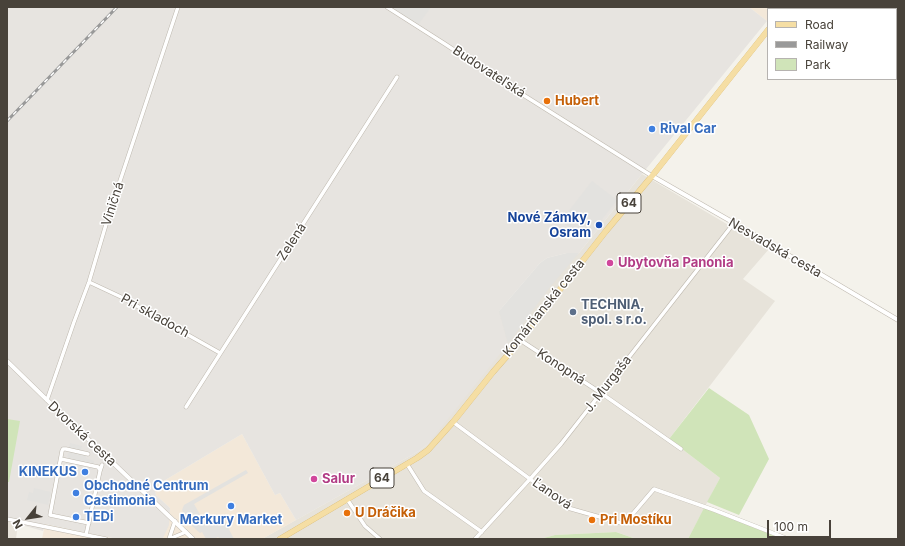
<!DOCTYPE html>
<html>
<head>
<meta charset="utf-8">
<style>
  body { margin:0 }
  #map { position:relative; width:905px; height:546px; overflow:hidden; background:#f4f2eb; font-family:Inter,sans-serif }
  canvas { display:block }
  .frame { position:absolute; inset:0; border:8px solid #48423a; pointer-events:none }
  .legend { position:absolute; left:767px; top:8px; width:130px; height:72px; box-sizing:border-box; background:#fff; border:1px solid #b6b3b0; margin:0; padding:5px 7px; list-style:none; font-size:12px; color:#48423a }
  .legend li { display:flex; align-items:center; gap:8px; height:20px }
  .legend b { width:20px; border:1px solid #b6b3b0 }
  .north { position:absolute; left:8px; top:498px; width:40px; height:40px; -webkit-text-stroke:3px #fff; paint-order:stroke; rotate:240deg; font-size:11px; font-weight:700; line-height:16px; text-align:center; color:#48423a }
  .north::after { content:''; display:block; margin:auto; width:14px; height:18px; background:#48423a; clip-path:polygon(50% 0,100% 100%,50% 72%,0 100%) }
  .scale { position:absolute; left:767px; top:520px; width:64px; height:18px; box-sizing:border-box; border:2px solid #48423a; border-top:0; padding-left:5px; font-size:12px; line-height:14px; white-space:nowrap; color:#48423a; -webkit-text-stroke:3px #fff; paint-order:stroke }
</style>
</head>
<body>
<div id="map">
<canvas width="905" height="546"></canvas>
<div class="frame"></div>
<ul class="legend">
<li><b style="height:5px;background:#f5dea4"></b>Road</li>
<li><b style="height:5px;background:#999"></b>Railway</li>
<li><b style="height:11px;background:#d0e4b9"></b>Park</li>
</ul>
<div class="north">N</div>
<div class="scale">100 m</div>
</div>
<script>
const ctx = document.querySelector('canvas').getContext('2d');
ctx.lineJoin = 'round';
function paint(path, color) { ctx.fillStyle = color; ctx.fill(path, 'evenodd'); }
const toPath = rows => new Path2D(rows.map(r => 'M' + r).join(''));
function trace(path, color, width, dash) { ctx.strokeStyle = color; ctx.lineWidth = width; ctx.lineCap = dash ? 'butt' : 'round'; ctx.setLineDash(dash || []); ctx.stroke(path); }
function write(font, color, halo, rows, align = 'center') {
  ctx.font = font + ' Inter,sans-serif'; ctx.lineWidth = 3; ctx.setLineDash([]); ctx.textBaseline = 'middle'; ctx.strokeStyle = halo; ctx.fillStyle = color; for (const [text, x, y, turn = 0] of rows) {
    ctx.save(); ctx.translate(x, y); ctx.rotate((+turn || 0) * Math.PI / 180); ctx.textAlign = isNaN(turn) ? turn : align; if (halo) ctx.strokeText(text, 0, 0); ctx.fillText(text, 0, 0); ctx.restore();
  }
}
const residential = toPath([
  [642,174,769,249,743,279,775,301,669,439,720,478,688,539,636,539,616,532,555,535,540,539,262,539,419,451,428,444,499,311,579,253],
  [7,521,18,523,16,539,7,539]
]);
const commercial = toPath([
  [749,7,778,7,777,9,768,9,768,20,767,21],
  [242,434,275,495,280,493,296,520,262,539,162,539,163,538,170,508,156,495,155,491,157,485],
  [45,524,117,539,42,539]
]);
const industrial = toPath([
  [7,7,749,7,767,21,642,174,579,253,567,253,547,258,540,263,499,311,508,344,428,444,419,451,296,520,280,493,275,495,242,434,157,485,155,491,156,495,170,508,169,525,163,538,162,539,117,539,45,524,43,531,7,521]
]);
const green = toPath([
  [709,388,749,415,769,459,739,515,707,502,720,478,669,439],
  [7,419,20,421,9,482,7,482,7,483],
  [704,508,783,539,688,539],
  [616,532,636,539,540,539,555,535]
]);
const parking = toPath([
  [396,7,431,7,418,25,395,9],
  [592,181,617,200,586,240,561,221],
  [567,253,579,253,550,287,508,344,499,311,540,263,547,258],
  [70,443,82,446,81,452,86,453,86,458,94,461,93,470,66,464],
  [246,470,248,473,194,504,206,525,222,516,234,539,220,539,218,537,214,539,206,539,202,532,200,533,190,524,182,510,184,505],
  [34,488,51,492,48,505,27,500,29,492,33,493]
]);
const minor = toPath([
  [387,7,445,44,498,79,652,176],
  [89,282,121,297,220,353],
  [520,340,601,393,681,449],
  [47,400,74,322,89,282,110,211,178,7],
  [186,407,397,77],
  [453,422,530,479,568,508,621,523,626,521,631,516,654,489,714,510,788,539],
  [88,454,66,449,63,449,62,451,50,515,89,523],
  [61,459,98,467,100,470],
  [407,464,424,491,482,532],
  [347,499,365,526,380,539],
  [7,519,106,539],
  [86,535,100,471,102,465],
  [169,539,175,521],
  [169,539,181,534,186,532],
  [475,539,530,479,561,444,734,223]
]);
const tertiary = toPath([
  [652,176,734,223,898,320],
  [7,361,47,400,193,539]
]);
const primary = toPath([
  [785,9,787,7],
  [280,539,417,458,428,450,453,422,493,372,514,348,606,231,652,176,768,30]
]);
const rail = toPath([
  [7,121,117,7]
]);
const markers = [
  [547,101,4,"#e8710a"],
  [652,129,4,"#3f7fe0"],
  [599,225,4,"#1a4fb4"],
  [610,263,4,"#d1479c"],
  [573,312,4,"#5c6f8a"],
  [85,472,4,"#3f7fe0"],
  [314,479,4,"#d1479c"],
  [76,493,4,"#3f7fe0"],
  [231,506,4,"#3f7fe0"],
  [347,513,4,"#e8710a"],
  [76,517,4,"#3f7fe0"],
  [592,520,4,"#e8710a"]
];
const shields = [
  [629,203,24],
  [382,478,24]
];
const shieldNames = [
  ["64",629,203],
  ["64",382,478]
];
const streetNames = [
  ["Budovateľská",489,72,33],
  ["Viničná",113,204,-72],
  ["Zelená",292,242,-57],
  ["Nesvadská cesta",775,248,30],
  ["Komárňanská cesta",544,308,-51],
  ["Pri skladoch",155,316,29],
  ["Konopná",561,367,33],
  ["J. Murgaša",608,384,-52],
  ["Dvorská cesta",82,434,43],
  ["Ľanová",552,494,35]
];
const foodNames = [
  ["Hubert",555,101],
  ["U Dráčika",355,513],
  ["Pri Mostíku",600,520]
];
const shopNames = [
  ["Rival Car",660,129],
  ["KINEKUS",77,472,"right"],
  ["Obchodné Centrum",84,486],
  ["Castimonia",84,501],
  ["TEDi",84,517],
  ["Merkury Market",231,520,"center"]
];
const transitNames = [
  ["Nové Zámky,",591,218],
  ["Osram",591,233]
];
const hotelNames = [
  ["Ubytovňa Panonia",618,263],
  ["Salur",322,479]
];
const serviceNames = [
  ["TECHNIA,",581,305],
  ["spol. s r.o.",581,320]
];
paint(residential, '#e7e3da');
paint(commercial, '#f3e8d9');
paint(industrial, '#e7e4e0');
paint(green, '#d0e4b9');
paint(parking, '#e3e2df');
trace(minor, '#bfb9af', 4.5);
trace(tertiary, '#bfb9af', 5);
trace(primary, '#d9bb75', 6);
trace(minor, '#fff', 3.5);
trace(tertiary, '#fff', 4);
trace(primary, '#f5dea4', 5.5);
trace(rail, '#999', 3);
trace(rail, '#fff', 1.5, [4.5]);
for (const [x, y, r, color] of markers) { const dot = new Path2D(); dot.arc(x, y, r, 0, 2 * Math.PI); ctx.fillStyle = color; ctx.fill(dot); trace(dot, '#fff', 1.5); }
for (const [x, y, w] of shields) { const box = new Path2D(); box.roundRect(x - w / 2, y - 10, w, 20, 3); ctx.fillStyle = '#fff'; ctx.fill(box); trace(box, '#48423a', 1); }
write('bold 12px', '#48423a', null, shieldNames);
write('13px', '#48423a', '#fff', streetNames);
write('bold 13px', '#c56008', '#fff', foodNames, 'left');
write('bold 13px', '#366cbe', '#fff', shopNames, 'left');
write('bold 13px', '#164399', '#fff', transitNames, 'right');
write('bold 13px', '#b23c85', '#fff', hotelNames, 'left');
write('bold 13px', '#4e5e75', '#fff', serviceNames, 'left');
</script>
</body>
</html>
